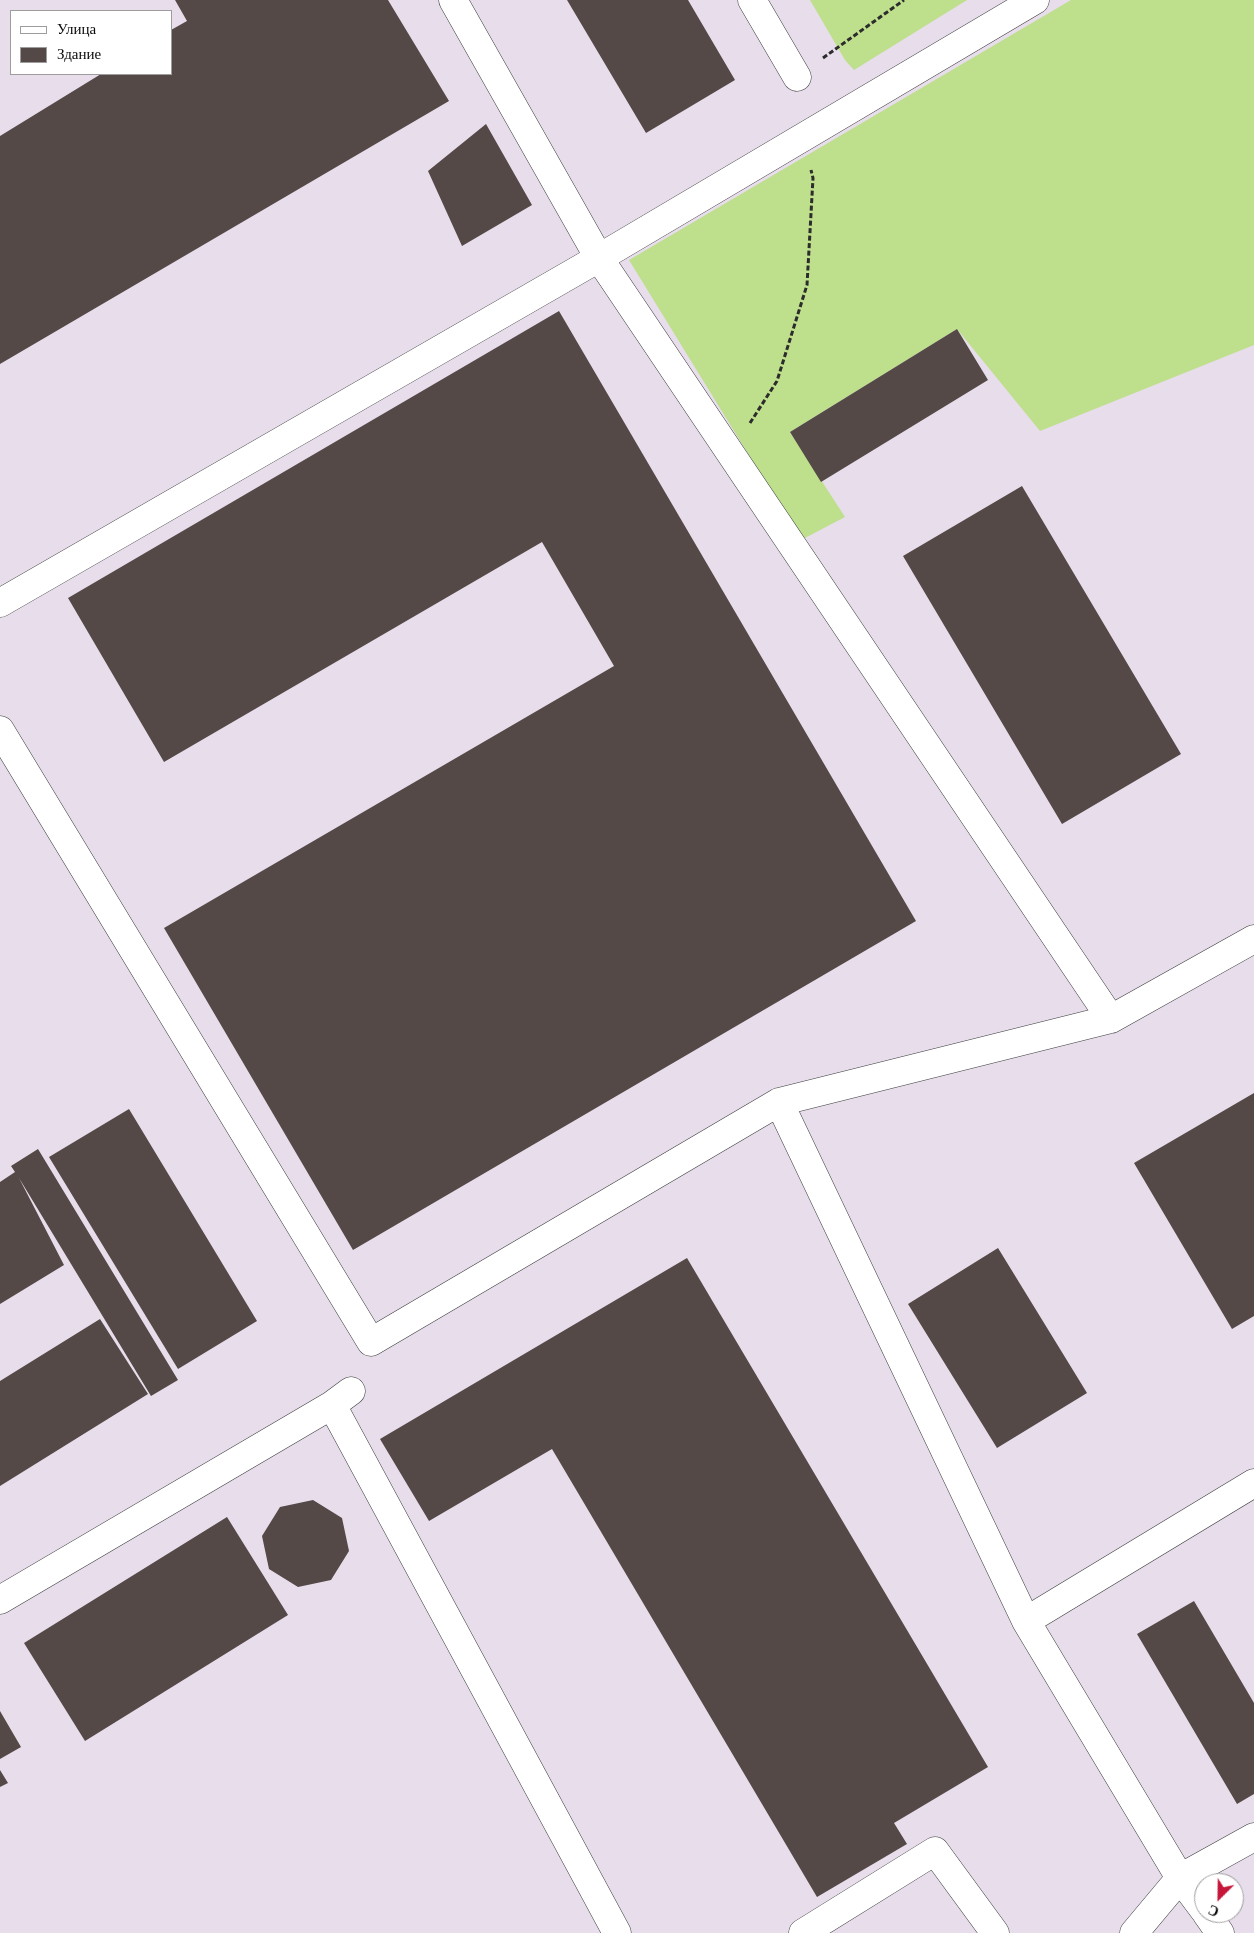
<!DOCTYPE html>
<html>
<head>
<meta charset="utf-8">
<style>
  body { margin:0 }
  #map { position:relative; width:1254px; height:1933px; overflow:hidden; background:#fff7e7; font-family:"Crimson Pro",serif }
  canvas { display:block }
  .legend { position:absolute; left:10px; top:10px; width:162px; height:65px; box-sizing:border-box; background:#fff; border:1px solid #9d9d9d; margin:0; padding:6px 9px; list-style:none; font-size:15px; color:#0a0a0a }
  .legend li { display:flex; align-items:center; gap:10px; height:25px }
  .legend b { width:25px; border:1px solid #9d9d9d }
  .north { position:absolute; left:1194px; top:1873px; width:50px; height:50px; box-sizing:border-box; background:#fff; border:1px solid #9d9d9d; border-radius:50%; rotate:203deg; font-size:14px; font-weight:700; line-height:20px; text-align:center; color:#0a0a0a }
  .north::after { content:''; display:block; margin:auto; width:18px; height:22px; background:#c6173a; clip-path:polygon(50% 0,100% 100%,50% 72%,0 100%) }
</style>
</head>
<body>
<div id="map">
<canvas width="1254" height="1933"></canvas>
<ul class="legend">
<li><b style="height:6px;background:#fff"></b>Улица</li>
<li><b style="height:14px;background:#544946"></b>Здание</li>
</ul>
<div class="north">С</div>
</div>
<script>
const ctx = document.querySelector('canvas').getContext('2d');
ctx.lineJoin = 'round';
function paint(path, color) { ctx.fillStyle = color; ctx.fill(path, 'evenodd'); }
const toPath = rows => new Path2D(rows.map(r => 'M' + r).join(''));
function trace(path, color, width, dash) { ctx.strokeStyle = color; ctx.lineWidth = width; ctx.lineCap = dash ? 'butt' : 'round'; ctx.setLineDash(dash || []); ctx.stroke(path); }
const industrial = toPath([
  [0,0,1254,0,1254,1933,0,1933],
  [11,11,171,11,171,74,11,74],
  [1204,1883,1234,1883,1234,1913,1204,1913]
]);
const forest = toPath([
  [810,0,967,0,854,70,845,60],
  [1071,0,1254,0,1254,345,1040,431,957,329,790,432,845,517,801,540,629,260]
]);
const building = toPath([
  [175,0,388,0,449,101,0,364,0,136,101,74,171,74,171,30,187,21],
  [567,0,688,0,735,80,646,133],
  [486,124,532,205,462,246,428,171],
  [559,311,916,921,353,1250,164,928,614,666,542,542,164,762,68,598],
  [957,329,988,380,821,482,790,432],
  [1022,486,1181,754,1062,824,903,556],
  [1254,1093,1254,1316,1232,1329,1134,1163],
  [129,1109,257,1321,178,1369,49,1157],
  [38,1149,178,1380,151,1396,19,1178,64,1265,0,1304,0,1182,15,1172,11,1166],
  [998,1248,1087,1393,997,1448,908,1304],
  [687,1258,988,1767,894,1823,907,1844,817,1897,552,1449,429,1521,380,1439],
  [100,1319,148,1394,0,1486,0,1381],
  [313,1500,342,1518,349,1551,331,1580,298,1587,269,1569,262,1536,280,1507],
  [227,1517,288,1615,85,1741,24,1643],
  [1194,1601,1254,1703,1254,1794,1237,1804,1137,1634],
  [0,1711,21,1747,0,1759],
  [0,1770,8,1783,0,1787]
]);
const path = toPath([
  [823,58,904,0],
  [750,423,777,381,807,285,813,178,811,170]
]);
const minor = toPath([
  [752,0,797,77],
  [0,603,599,258,1035,0],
  [0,730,371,1342,779,1102,1111,1019,599,258,453,0],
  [1111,1019,1254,939],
  [779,1102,1026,1621,1180,1878,1254,1837],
  [332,1405,617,1933],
  [0,1600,332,1405,351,1391],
  [1026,1621,1254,1483],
  [1206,1913,1220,1933],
  [803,1933,935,1851,995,1933],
  [1134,1933,1180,1878,1204,1910]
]);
paint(industrial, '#e7ddeb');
paint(forest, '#bedf8c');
paint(building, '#544946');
trace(minor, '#3d3d3d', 29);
trace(path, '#2c2c2c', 3, [5, 2.5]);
trace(minor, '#fff', 28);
</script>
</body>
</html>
